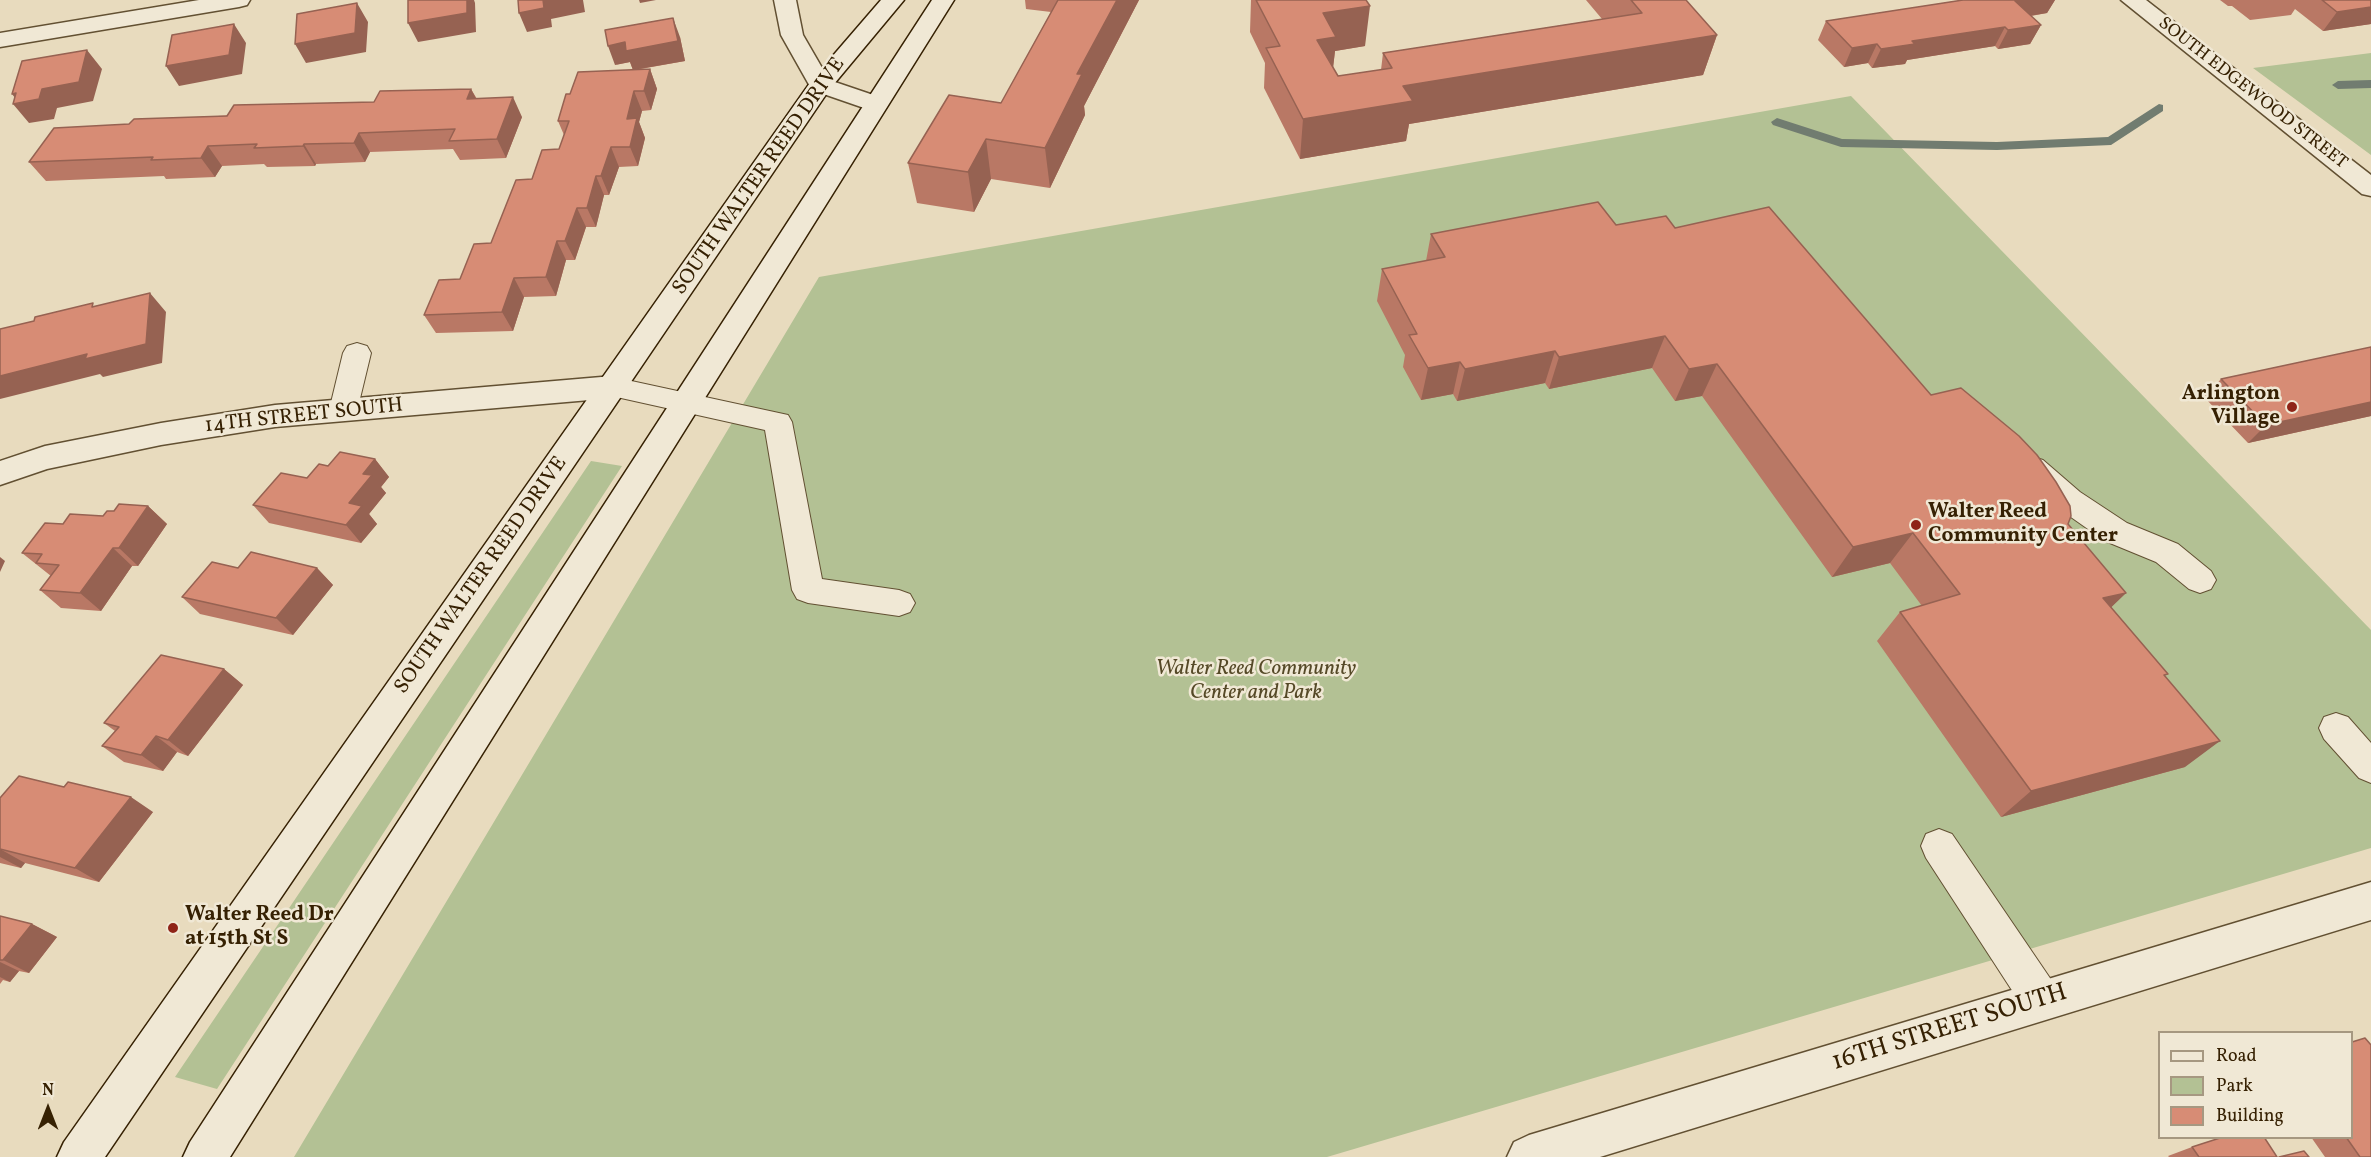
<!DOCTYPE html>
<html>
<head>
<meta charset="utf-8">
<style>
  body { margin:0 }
  #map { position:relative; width:2371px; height:1157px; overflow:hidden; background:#e8dbbe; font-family:Vollkorn,serif }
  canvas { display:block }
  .legend { position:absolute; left:2158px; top:1031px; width:195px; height:108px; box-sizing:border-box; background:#f0e8d5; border:2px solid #a69881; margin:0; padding:8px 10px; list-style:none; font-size:18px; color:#362103 }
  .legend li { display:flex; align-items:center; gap:12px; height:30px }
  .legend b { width:30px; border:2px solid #a69881 }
  .north { position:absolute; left:18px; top:1079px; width:60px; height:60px; -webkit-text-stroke:4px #f0e8d5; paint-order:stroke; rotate:0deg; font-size:16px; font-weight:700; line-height:24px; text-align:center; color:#362103 }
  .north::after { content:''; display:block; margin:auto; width:21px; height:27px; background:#362103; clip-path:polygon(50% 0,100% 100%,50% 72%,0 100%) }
</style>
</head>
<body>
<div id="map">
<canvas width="2371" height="1157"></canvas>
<ul class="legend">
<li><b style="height:8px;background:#f0e8d5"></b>Road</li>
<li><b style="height:16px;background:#b3c194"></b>Park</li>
<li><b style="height:16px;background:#d78c75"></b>Building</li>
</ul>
<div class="north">N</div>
</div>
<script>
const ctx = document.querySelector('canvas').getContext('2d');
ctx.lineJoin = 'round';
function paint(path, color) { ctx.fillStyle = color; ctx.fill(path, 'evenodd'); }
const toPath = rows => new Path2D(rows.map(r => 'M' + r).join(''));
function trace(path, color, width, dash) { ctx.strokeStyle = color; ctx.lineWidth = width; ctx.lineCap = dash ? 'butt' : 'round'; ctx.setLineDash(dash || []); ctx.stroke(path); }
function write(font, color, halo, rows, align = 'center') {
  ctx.font = font + ' Vollkorn,serif'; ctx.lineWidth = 5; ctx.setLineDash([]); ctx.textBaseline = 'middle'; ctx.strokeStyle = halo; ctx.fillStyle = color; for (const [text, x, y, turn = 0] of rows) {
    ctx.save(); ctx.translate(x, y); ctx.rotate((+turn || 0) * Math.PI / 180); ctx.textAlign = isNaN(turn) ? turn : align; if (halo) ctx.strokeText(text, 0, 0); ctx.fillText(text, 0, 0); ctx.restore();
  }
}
const green = toPath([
  [2371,53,2371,155,2253,68],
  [1851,96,2371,630,2371,848,1327,1157,294,1157,819,277],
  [591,461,622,466,217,1089,175,1077]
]);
const stream = toPath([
  [2371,80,2371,88,2338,89,2332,85,2338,81,2371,80],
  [2159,104,2163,105,2163,111,2111,145,1997,150,1841,147,1773,125,1771,122,1777,118,1842,139,1997,142,2108,137,2159,104]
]);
const lane = toPath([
  [357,343,367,346,371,353,357,411,353,418,343,421,333,418,329,411,343,353,347,346,357,343],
  [613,377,788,415,792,422,822,579,899,590,910,594,915,603,910,612,899,616,808,603,797,599,792,590,765,430,603,394,599,387,603,380,613,377],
  [2033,457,2043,460,2080,492,2127,523,2178,544,2211,571,2216,580,2211,589,2200,593,2189,589,2156,562,2105,541,2058,508,2023,476,2018,468,2023,460,2033,457],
  [2336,713,2348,717,2371,743,2371,783,2359,778,2324,739,2319,728,2324,717,2336,713],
  [1939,829,1952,834,2056,987,2061,1001,2056,1015,2042,1020,2028,1015,1926,858,1921,846,1926,834,1939,829]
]);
const street = toPath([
  [199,0,250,0,247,5,239,7,0,47,0,33,199,0],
  [774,0,796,0,803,35,829,80,885,99,888,104,885,109,876,111,867,109,812,90,781,35,774,0],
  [2121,0,2146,0,2371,175,2371,196,2362,194,2121,0],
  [613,376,623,379,628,387,623,395,613,398,275,427,161,445,47,469,0,485,0,461,45,446,161,423,275,405,613,376],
  [2371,882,2371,920,1600,1157,1507,1157,1514,1142,1529,1135,2371,882]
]);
const secondary = toPath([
  [881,0,904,0,829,90,105,1157,57,1157,64,1142,812,80,881,0],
  [932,0,954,0,230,1157,183,1157,190,1142,932,0]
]);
const wall = toPath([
  [1025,0,1139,0,1084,106,1085,115,1050,188,991,179,974,212,917,203,908,163,1001,103,1051,12,1026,9],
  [1251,0,1366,0,1365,46,1335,51,1333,67,1338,76,1381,70,1383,53,1602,19,1586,0,1686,0,1717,35,1703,75,1409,124,1406,141,1300,159,1264,88,1265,63,1250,32],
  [1963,0,2055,0,2047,13,2031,16,2041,25,2030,44,1998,49,1995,46,1907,60,1905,64,1872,68,1868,63,1844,67,1818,40,1826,21],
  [2220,0,2371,0,2371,24,2323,31,2295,9,2291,15,2250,20,2232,6,2228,6],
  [680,37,685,61,635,70,650,69,657,89,651,110,642,111,639,122,645,138,638,166,619,167,609,195,604,195,596,227,586,227,575,260,566,260,556,296,524,297,513,331,436,333,424,315,460,279,491,243,532,179,559,149,564,135,558,121,570,94,633,70,630,62,615,65],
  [471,89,477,99,522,117,506,158,460,160,453,149,370,152,365,162,316,164,315,166,267,167,264,164,222,166,215,177,166,179,164,176,46,181,29,162,129,124,374,102],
  [1616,225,1675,228,1931,395,2068,524,2126,593,2111,607,2165,677,2185,767,2001,817,1877,641,1900,612,1922,606,1890,563,1832,577,1702,396,1675,401,1652,368,1549,389,1545,383,1457,401,1453,394,1421,400,1403,367,1405,355,1377,301,1382,269,1426,261,1431,234],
  [2371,347,2371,416,2248,443,2204,397,2221,379],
  [375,459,389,477,381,487,386,493,369,514,377,524,361,543,269,523,253,505,307,478,328,466],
  [148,506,167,524,138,566,132,566,101,611,61,608,40,590,51,576,22,553,63,524,103,516,114,511],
  [317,568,333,585,293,635,200,614,182,597],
  [224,669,243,685,188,756,177,752,163,771,124,762,102,746,115,731,104,723],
  [0,798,153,812,99,882,25,863,21,868,0,863],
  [0,916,32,924,57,937,29,973,19,971,10,982,3,980,0,984],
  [2311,1137,2352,1137,2371,1157,2325,1157],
  [2192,1147,2277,1157,2169,1157,2168,1156]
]);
const shadedWall = toPath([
  [467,0,474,0,475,3,476,32,418,42,408,23],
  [543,0,583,0,585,12,551,19,552,27,527,32,519,13],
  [639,0,656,0,640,3],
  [1117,0,1139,0,1084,106,1085,115,1050,188,1045,148,1077,74],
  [2019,0,2055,0,2047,13,2004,20,2015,1],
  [357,3,368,22,366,52,306,63,295,44],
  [1370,6,1365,46,1335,51,1332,77,1317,40,1323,13],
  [2371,7,2371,24,2323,31,2337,12],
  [673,18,680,37,685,61,633,70,630,62,615,65,608,46],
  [234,24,246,43,242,74,179,86,166,66],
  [2041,25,2030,44,1998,49,2008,30],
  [2005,27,1995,46,1907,60,1905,64,1872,68,1881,49,1912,41],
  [1717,35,1703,75,1409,124,1406,141,1300,159,1303,119,1403,86],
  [1877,44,1868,63,1844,67,1852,48],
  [87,50,102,69,93,101,57,108,54,119,29,123,13,104,19,103,12,94,42,89],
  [650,69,657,89,651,110,644,91],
  [471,89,481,108,467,99],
  [634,91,642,111,639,122,645,138,638,166,630,147,627,119],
  [513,97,522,117,506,158,497,139],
  [359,133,370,152,365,162,354,143],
  [986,139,991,179,974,212,968,172],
  [304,144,316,164,315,166,303,146],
  [208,146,222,166,215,177,201,158],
  [611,147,619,167,609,195,601,176],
  [596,176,604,195,596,227,587,208],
  [577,208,586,227,575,260,565,241],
  [557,241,566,260,556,296,546,277],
  [514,278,524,297,513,331,502,312],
  [150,293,166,312,162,363,103,377,100,374,0,399,0,376],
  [1665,336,1652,368,1549,389,1559,357],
  [1555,351,1545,383,1457,401,1465,369],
  [1460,362,1453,394,1421,400,1428,368],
  [1717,364,1702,396,1675,401,1689,369],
  [2371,402,2371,416,2248,443,2266,425],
  [375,459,389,477,381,487,386,493,369,514,377,524,361,543,346,525,349,503,363,474],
  [148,506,167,524,138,566,119,548],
  [1913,533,1890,563,1832,577,1853,547],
  [113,548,132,566,101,611,80,593],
  [0,557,5,561,0,572],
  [317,568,333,585,293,635,276,618],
  [2126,593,2096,622,2103,598],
  [224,669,243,685,188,756,168,740],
  [156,736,177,752,163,771,141,755],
  [2220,741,2185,767,2001,817,2031,791],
  [131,797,153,812,99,882,75,868],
  [0,849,25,863,21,868,0,857],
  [32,924,57,937,29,973,3,960],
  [0,962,19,971,10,982,0,977]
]);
const building = toPath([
  [408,0,467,0,467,13,408,23,408,0],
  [518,0,543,0,544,8,519,13,518,0],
  [1058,0,1117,0,1077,74,1082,74,1045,148,986,139,968,172,908,163,949,95,1001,103,1058,0],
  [1256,0,1366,0,1370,6,1323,13,1336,37,1317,40,1338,76,1392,68,1383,53,1642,13,1631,0,1686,0,1717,35,1403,86,1413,101,1303,119,1266,48,1280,46,1256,0],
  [1963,0,2019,0,2015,1,2041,25,2008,30,2005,27,1912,41,1915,44,1881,49,1877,44,1852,48,1826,21,1963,0],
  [2322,0,2371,0,2371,7,2337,12,2322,0],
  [357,3,355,33,295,44,297,14,357,3],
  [673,18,678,41,626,51,625,42,608,46,605,30,673,18],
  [234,24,229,55,166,66,172,35,234,24],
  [87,50,79,82,42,89,39,99,13,104,16,93,12,94,22,61,87,50],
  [650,69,644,91,634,91,627,119,637,118,630,147,611,147,601,176,596,176,587,208,577,208,565,241,557,241,546,277,514,278,502,312,424,315,439,280,460,279,474,244,491,243,516,180,532,179,542,150,559,149,569,121,558,121,566,94,570,94,578,72,650,69],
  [471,89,467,99,513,97,497,139,449,141,455,129,359,133,354,143,304,144,303,146,254,148,257,144,208,146,201,158,151,160,153,157,29,162,54,128,129,124,134,119,227,116,234,105,374,102,380,91,471,89],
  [1598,202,1616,225,1666,216,1675,228,1769,207,1931,395,1961,388,2019,436,2037,455,2056,482,2070,506,2071,516,2068,524,2126,593,2103,598,2168,674,2164,675,2220,741,2031,791,1900,612,1960,594,1913,533,1853,547,1717,364,1689,369,1665,336,1559,357,1555,351,1465,369,1460,362,1428,368,1409,335,1417,334,1382,269,1445,257,1431,234,1598,202],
  [150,293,146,344,85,359,87,354,0,376,0,329,34,321,35,317,93,303,92,307,150,293],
  [2371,347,2371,402,2266,425,2221,379,2371,347],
  [340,452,375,459,363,474,372,475,349,503,362,506,346,525,253,505,281,473,307,478,319,464,328,466,340,452],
  [119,504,148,506,119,548,113,548,80,593,40,590,59,565,36,563,42,554,22,553,45,523,63,524,70,514,103,516,107,511,114,511,119,504],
  [251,552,317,568,276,618,182,597,212,562,238,568,251,552],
  [161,655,224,669,168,740,156,736,141,755,102,746,119,727,104,723,161,655],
  [19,776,64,787,68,782,131,797,75,868,0,849,0,798,19,776],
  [0,916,32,924,3,960,0,960,0,916],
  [2365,1038,2371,1045,2371,1157,2360,1157,2346,1137,2352,1137,2352,1042,2365,1038],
  [2223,1137,2264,1137,2277,1157,2199,1157,2192,1147,2223,1137],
  [2304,1151,2309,1157,2279,1157,2304,1151]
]);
const markers = [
  [2292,407,6,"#8f2418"],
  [1916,525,6,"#8f2418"],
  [173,928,6,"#8f2418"]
];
const farStreetnames = [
  ["SOUTH EDGEWOOD STREET",2252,94,38]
];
const streetNames = [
  ["SOUTH WALTER REED DRIVE",760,177,-55],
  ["14TH STREET SOUTH",304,417,-6],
  ["SOUTH WALTER REED DRIVE",482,576,-55]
];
const poiNames = [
  ["Arlington",2280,395,"right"],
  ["Village",2280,419,"right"],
  ["Walter Reed",1928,513],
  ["Community Center",1928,537],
  ["Walter Reed Dr",185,916],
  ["at 15th St S",185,940]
];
const parkNames = [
  ["Walter Reed Community",1256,670],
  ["Center and Park",1256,694]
];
const nearStreetnames = [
  ["16TH STREET SOUTH",1950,1029,-17]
];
paint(green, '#b3c194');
paint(stream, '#717c70');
trace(lane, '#625032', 2);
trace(street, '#625032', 3);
trace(secondary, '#362103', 3);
paint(lane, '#f0e8d5');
paint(street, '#f0e8d5');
paint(secondary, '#f0e8d5');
paint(wall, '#b97865');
paint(shadedWall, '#966252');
paint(building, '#d78c75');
trace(building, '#966252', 1.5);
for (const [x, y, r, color] of markers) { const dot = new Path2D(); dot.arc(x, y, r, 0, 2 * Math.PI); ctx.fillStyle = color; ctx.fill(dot); trace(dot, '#f0e8d5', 2); }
write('18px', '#362103', '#f0e8d5', farStreetnames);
write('21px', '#362103', '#f0e8d5', streetNames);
write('bold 21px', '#362103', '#f0e8d5', poiNames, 'left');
write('italic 21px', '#554927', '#f0e8d5', parkNames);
write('26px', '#362103', '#f0e8d5', nearStreetnames);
</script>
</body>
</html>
